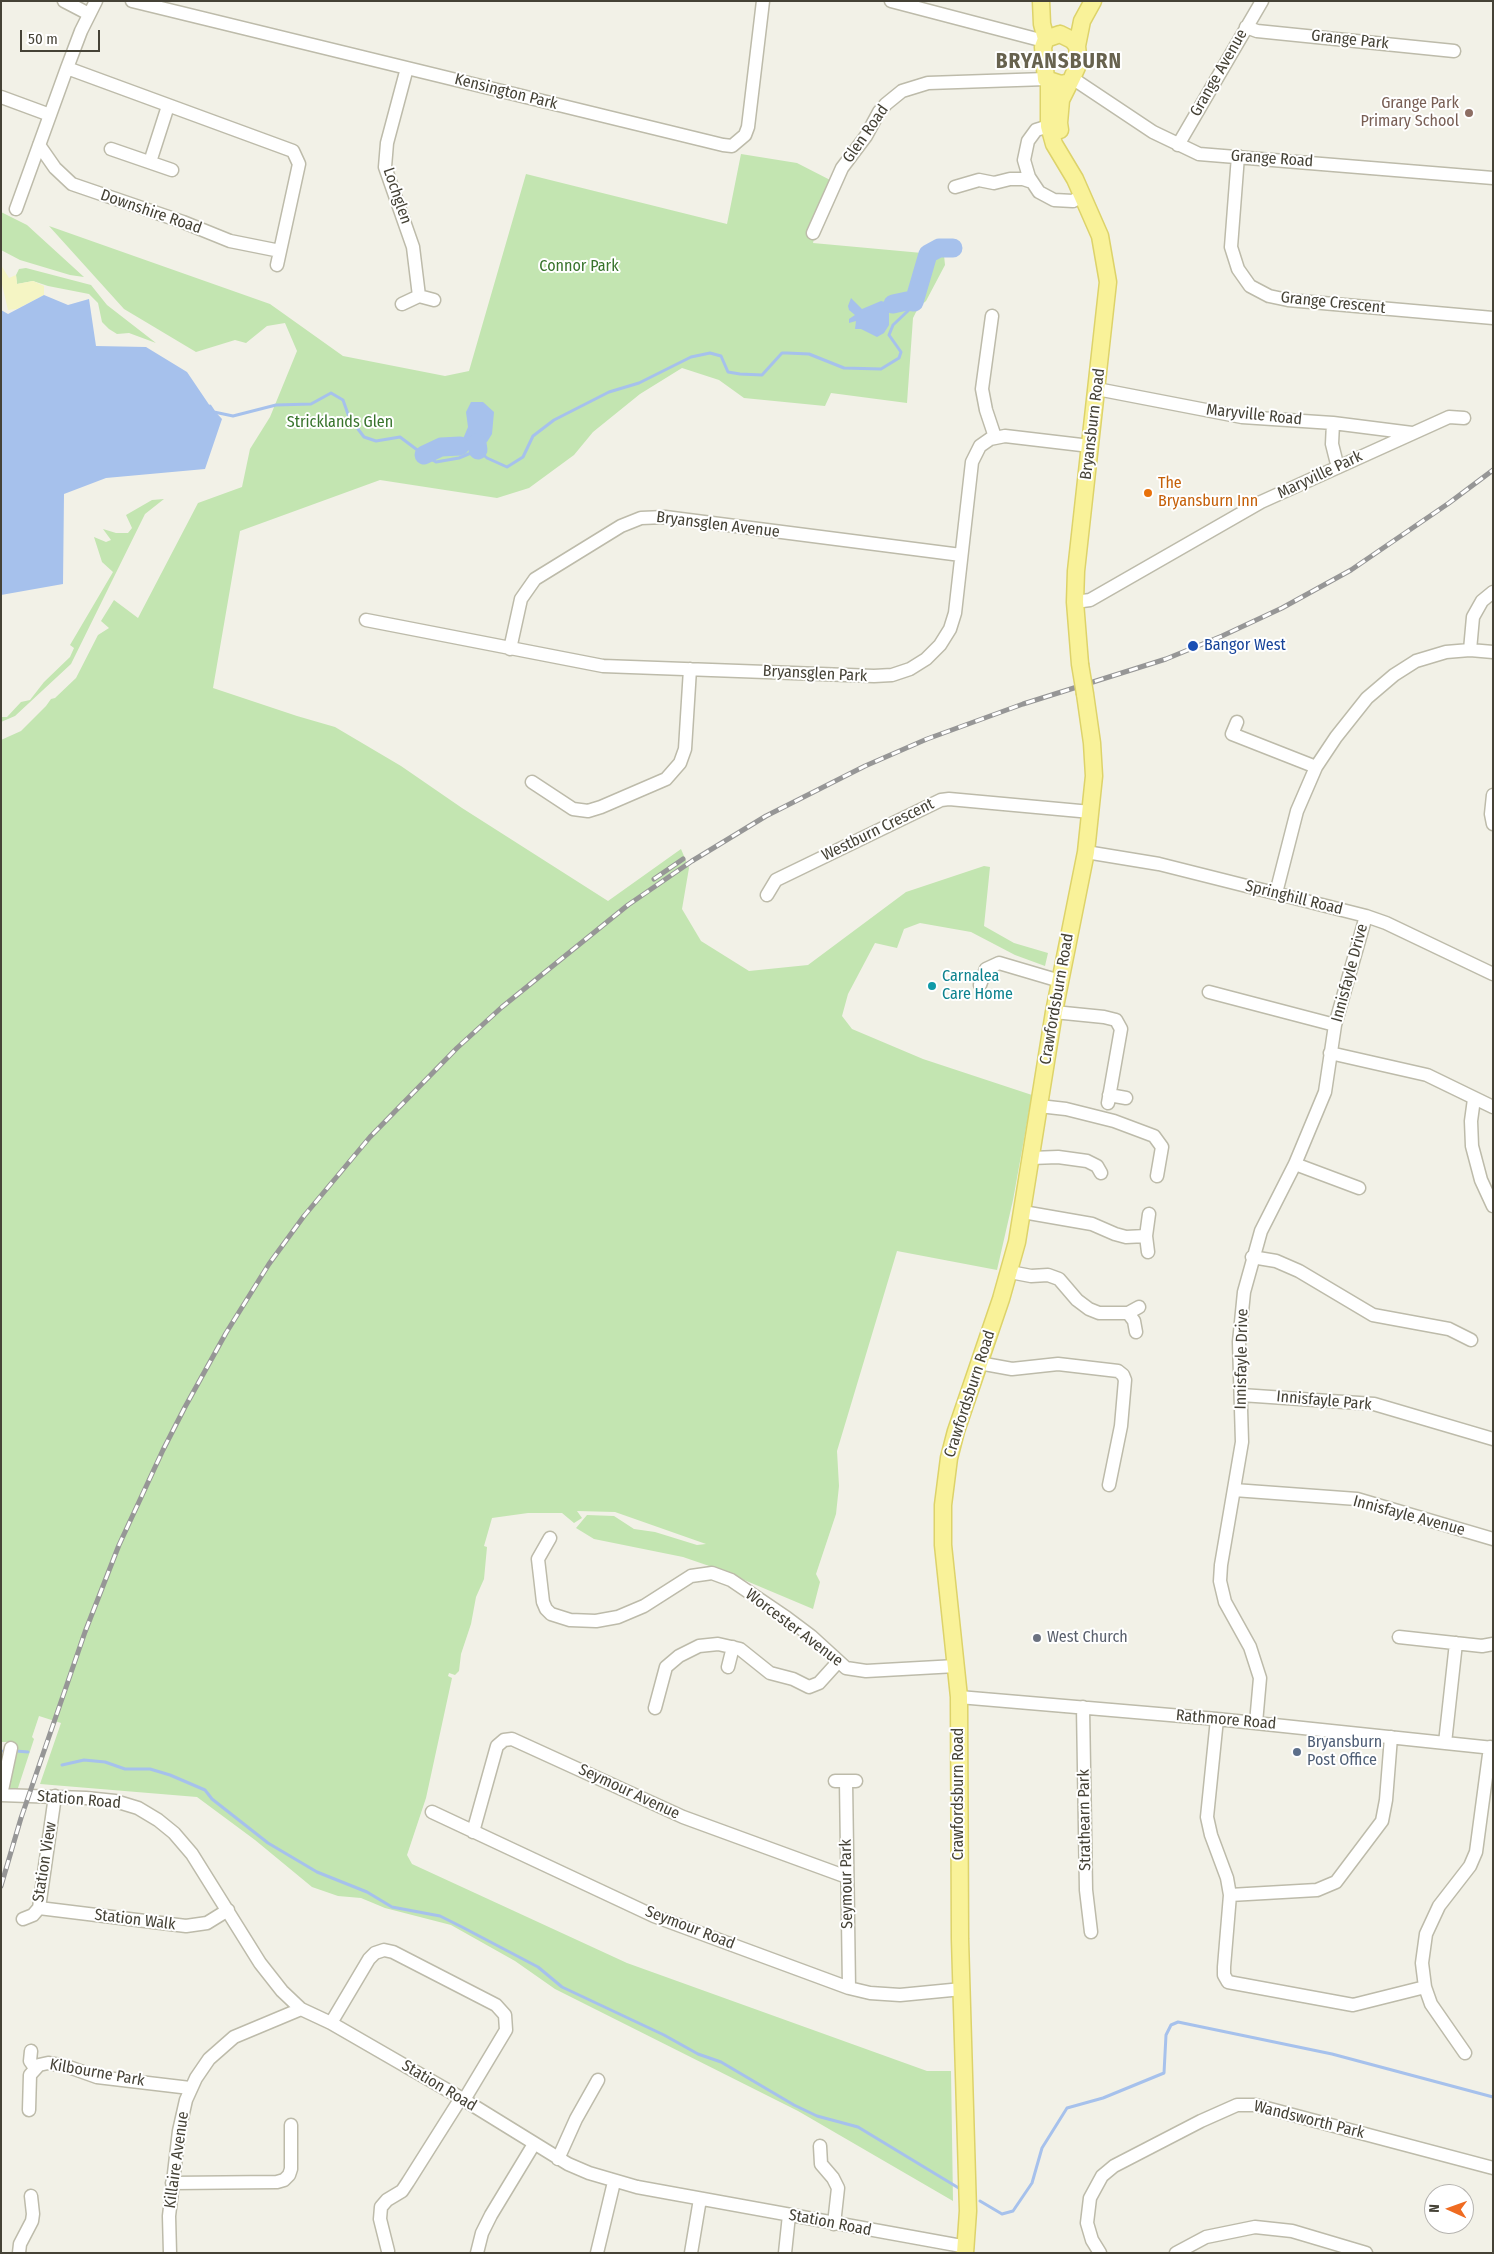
<!DOCTYPE html>
<html>
<head>
<meta charset="utf-8">
<style>
  body { margin:0 }
  #map { position:relative; width:1494px; height:2254px; overflow:hidden; background:#f2f1e7; font-family:"Fira Sans Condensed",sans-serif }
  canvas { display:block }
  .frame { position:absolute; inset:0; border:2px solid #454236; pointer-events:none }
  .north { position:absolute; left:1424px; top:2184px; width:50px; height:50px; box-sizing:border-box; background:#fff; border:1px solid #b5b3af; border-radius:50%; rotate:272deg; font-size:14px; font-weight:700; line-height:20px; text-align:center; color:#454236 }
  .north::after { content:''; display:block; margin:auto; width:18px; height:22px; background:#ef6b21; clip-path:polygon(50% 0,100% 100%,50% 72%,0 100%) }
  .scale { position:absolute; left:20px; top:30px; width:80px; height:22px; box-sizing:border-box; border:2px solid #454236; border-top:0; padding-left:6px; font-size:15px; line-height:18px; white-space:nowrap; color:#454236; -webkit-text-stroke:4px #fff; paint-order:stroke }
</style>
</head>
<body>
<div id="map">
<canvas width="1494" height="2254"></canvas>
<div class="frame"></div>
<div class="north">N</div>
<div class="scale">50 m</div>
</div>
<script>
const ctx = document.querySelector('canvas').getContext('2d');
ctx.lineJoin = 'round';
function paint(path, color) { ctx.fillStyle = color; ctx.fill(path, 'evenodd'); }
const toPath = rows => new Path2D(rows.map(r => 'M' + r).join(''));
function trace(path, color, width, dash) { ctx.strokeStyle = color; ctx.lineWidth = width; ctx.lineCap = dash ? 'butt' : 'round'; ctx.setLineDash(dash || []); ctx.stroke(path); }
function write(font, color, halo, rows, align = 'center') {
  ctx.font = font + ' "Fira Sans Condensed",sans-serif'; ctx.lineWidth = 4; ctx.setLineDash([]); ctx.textBaseline = 'middle'; ctx.strokeStyle = halo; ctx.fillStyle = color; for (const [text, x, y, turn = 0] of rows) {
    ctx.save(); ctx.translate(x, y); ctx.rotate((+turn || 0) * Math.PI / 180); ctx.textAlign = isNaN(turn) ? turn : align; if (halo) ctx.strokeText(text, 0, 0); ctx.fillText(text, 0, 0); ctx.restore();
  }
}
const green = toPath([
  [741,154,797,163,836,183,817,227,813,243,944,255,945,265,926,301,918,308,913,318,907,403,831,393,825,406,744,398,719,380,682,368,640,394,593,432,574,455,529,488,497,498,380,480,240,531,213,688,297,716,335,727,401,766,462,808,608,901,681,849,689,868,682,909,701,941,749,971,808,965,906,892,984,866,990,867,984,926,1014,943,1048,953,1045,966,1015,955,971,932,920,923,904,929,897,948,875,943,848,994,842,1016,852,1029,923,1059,1032,1095,1013,1200,997,1270,897,1251,837,1451,839,1486,836,1514,816,1574,820,1582,813,1609,718,1569,683,1557,594,1539,576,1528,587,1515,614,1516,634,1529,655,1532,697,1545,706,1544,615,1512,577,1511,582,1518,574,1523,562,1513,528,1513,492,1518,484,1546,487,1547,484,1579,476,1597,471,1624,461,1654,459,1671,455,1675,449,1673,448,1676,452,1678,426,1798,407,1855,412,1864,627,1963,927,2071,951,2071,953,2201,798,2111,555,1989,515,1961,451,1925,385,1908,361,1898,338,1896,312,1887,255,1840,197,1797,40,1784,61,1723,39,1716,32,1737,34,1739,17,1791,8,1790,16,1746,15,1742,1,1742,1,740,21,731,46,706,51,699,55,698,76,678,98,635,109,628,101,621,114,600,138,618,198,503,242,487,250,449,270,417,297,351,285,323,267,326,246,343,235,340,196,352,124,309,49,226,270,304,343,356,445,376,469,371,526,174,727,224],
  [1,212,27,225,84,277,70,275,20,260,1,250],
  [26,268,91,285,107,305,156,343,129,333,117,334,109,329,102,322,98,303,89,294,48,286,33,281,17,284,16,275,19,269],
  [164,499,145,514,71,664,15,716,1,722,1,717,7,717,21,702,30,700,44,682,70,657,74,648,70,645,113,572,102,562,94,537,106,542,111,540,103,529,116,533,128,533,132,528,126,515,152,500]
]);
const sand = toPath([
  [1,265,9,278,16,275,17,284,33,281,44,286,44,295,17,309,8,310,1,280]
]);
const water = toPath([
  [44,295,68,305,89,299,96,346,146,347,187,372,210,406,222,419,205,469,106,478,64,494,63,584,1,595,1,310,8,314],
  [851,298,862,309,881,301,893,304,889,313,889,325,884,333,877,337,861,329,855,329,856,321,849,323,849,319,855,315,849,310,848,306],
  [471,402,483,402,494,412,492,434,487,442,460,446,468,427,466,412]
]);
const stream = toPath([
  [210,406,214,412,233,416,276,405,311,404,331,393,343,400,349,417,364,437,376,441,400,437,424,455,436,462,459,458,478,450,487,458,507,467,523,457,533,436,554,420,609,392,639,383,691,357,710,353,721,356,728,372,740,374,762,375,782,353,787,353,809,354,844,368,881,369,899,358,901,352,889,335,893,325,911,308,914,302],
  [1,1751,2,1751],
  [16,1751,28,1752],
  [62,1765,84,1760,105,1762,125,1769,150,1769,170,1775,205,1790,212,1799,268,1843,317,1872,367,1892,392,1907,440,1916,462,1927,538,1967,562,1987,664,2035,698,2054,721,2062,794,2105,817,2116,858,2127,962,2190],
  [980,2201,1002,2214,1013,2211,1032,2183,1042,2148,1067,2108,1103,2098,1164,2073,1166,2035,1171,2025,1178,2022,1332,2054,1493,2097]
]);
const river = toPath([
  [893,304,907,301,914,302,928,254,939,248,953,248],
  [477,443,478,450],
  [424,455,441,447,460,446]
]);
const minor = toPath([
  [64,1,89,14],
  [132,1,723,145,732,146,745,135,748,127,763,1],
  [891,1,1044,41],
  [1246,27,1257,31,1454,51],
  [67,68,293,151,299,164,277,265],
  [407,68,387,143,385,167,413,247,419,296],
  [1072,78,1153,132,1199,154,1493,178],
  [1,97,50,115],
  [1049,126,1036,130,1028,141,1024,160,1029,177,1039,192,1054,200,1073,201,1083,195],
  [39,145,55,168,72,184,183,222,230,241,280,251],
  [1178,145,1262,1],
  [111,149,172,170],
  [1238,156,1231,247,1238,269,1250,286,1269,296,1288,300,1493,318],
  [150,162,168,106],
  [955,187,979,180,994,183,1010,179,1023,179,1032,182],
  [16,209,67,68,81,31,96,1],
  [813,233,842,168,866,136,879,112,886,104,902,91,928,83,1046,79],
  [402,304,419,296,434,300],
  [992,316,982,389,986,410,995,437],
  [1097,389,1242,417,1333,423,1412,433],
  [1333,423,1332,444,1336,460,1339,466],
  [1075,602,1090,600,1261,502,1449,417,1464,418],
  [366,620,603,666,874,676,892,675,910,669,926,659,940,645,950,629,955,613,972,462,980,446,990,439,1005,436,1090,446],
  [510,649,521,599,535,579,621,526,641,518,665,517,961,555],
  [1470,650,1473,617,1482,601,1493,592],
  [1237,722,1232,734,1316,767],
  [532,782,573,809,588,811,601,807,666,779,680,763,685,749,690,669],
  [1493,795,1491,814,1493,824],
  [1086,852,1159,864,1366,916,1386,923,1493,974],
  [1276,893,1297,811,1316,767,1336,737,1367,698,1394,675,1416,661,1446,652,1470,650,1493,652],
  [767,895,776,880,941,800,949,799,1091,812],
  [980,985,986,969,999,963,1060,981],
  [1209,992,1335,1025],
  [1054,1012,1104,1017,1116,1020,1121,1029,1108,1103],
  [1330,1053,1427,1075,1493,1107],
  [1109,1095,1126,1098],
  [1474,1099,1471,1121,1472,1146,1481,1180,1493,1206],
  [1039,1106,1066,1109,1114,1121,1154,1136,1162,1147,1157,1176],
  [1031,1158,1058,1157,1087,1161,1097,1166,1101,1173],
  [1295,1164,1359,1188],
  [1023,1212,1092,1224,1115,1234,1126,1237,1146,1236],
  [1148,1252,1146,1236,1149,1214],
  [1252,1257,1276,1261,1299,1271,1373,1315,1449,1329,1471,1340],
  [1010,1272,1031,1276,1048,1275,1059,1279,1077,1300,1089,1309,1099,1313,1128,1313,1134,1321,1136,1332],
  [1128,1313,1139,1307],
  [979,1363,1012,1369,1058,1364,1118,1371,1123,1375,1125,1380,1121,1426,1109,1485],
  [1241,1395,1374,1404,1493,1439],
  [1234,1490,1357,1499,1493,1539],
  [550,1538,538,1559,543,1602,546,1609,551,1614,570,1620,596,1621,618,1617,644,1606,691,1576,712,1573,731,1580,787,1618,811,1636,846,1668,866,1671,956,1666],
  [1399,1637,1482,1646,1493,1644],
  [728,1667,733,1647],
  [959,1697,1217,1719,1493,1748],
  [1083,1707,1086,1890,1091,1932],
  [655,1708,666,1667,679,1656,699,1646,718,1644,740,1649,770,1673,793,1679,809,1687,819,1683,838,1662],
  [1217,1719,1207,1817,1211,1835,1227,1878,1230,1895,1224,1967,1224,1975,1228,1982,1353,2005,1425,1987],
  [1256,1723,1260,1678,1250,1647,1225,1602,1220,1581,1221,1565,1242,1442,1239,1342,1244,1292,1261,1231,1295,1164,1325,1092,1335,1025,1366,916],
  [1445,1743,1456,1643],
  [835,1781,856,1781],
  [846,1781,849,1988],
  [1,1795,86,1798,115,1801,138,1808,158,1820,174,1833,192,1854,260,1963,282,1991,301,2009,331,2023,461,2098,568,2164,589,2173,637,2187,967,2247],
  [1,1795,11,1748],
  [432,1812,654,1916,849,1988,870,1993,900,1995,962,1989],
  [473,1832,497,1746,504,1740,512,1739,683,1817,847,1877],
  [1230,1895,1317,1890,1336,1882,1382,1821,1386,1800,1391,1737],
  [39,1908,186,1926,207,1923,228,1910],
  [23,1919,33,1915,39,1908,55,1796],
  [331,2023,369,1959,375,1953,384,1950,393,1952,496,2005,505,2015,506,2030,464,2100],
  [31,2051,30,2061,35,2068],
  [1465,2053,1431,2004,1425,1987,1422,1963,1426,1934,1439,1906,1470,1866,1476,1852,1490,1747],
  [29,2110,30,2075,39,2065,48,2063,66,2066,97,2077,190,2088],
  [820,2146,821,2164,833,2178,838,2188,834,2224],
  [558,2159,576,2119,598,2080],
  [172,2183,277,2182,284,2180,289,2175,291,2169,291,2125],
  [388,2251,380,2219,381,2207,387,2200,402,2191,408,2182,461,2098],
  [19,2253,20,2244,32,2221,33,2214,31,2196],
  [170,2253,169,2216,179,2131,186,2100,196,2078,209,2059,234,2037,301,2009],
  [477,2253,482,2233,491,2215,534,2144],
  [597,2253,614,2182],
  [691,2253,700,2199],
  [785,2253,789,2215],
  [1100,2253,1092,2240,1087,2223,1090,2198,1102,2176,1114,2166,1201,2121,1237,2105,1255,2105,1493,2168],
  [1176,2253,1206,2237,1255,2227,1292,2231,1366,2253]
]);
const major = toPath([
  [1041,1,1042,24,1046,39],
  [1060,34,1072,40,1077,46,1078,56,1077,67,1072,78,1070,82,1061,84,1046,79,1043,47,1046,39,1060,34],
  [1077,46,1082,21,1093,1],
  [1049,81,1049,126,1054,144,1075,179,1100,236,1108,282,1076,571,1075,602,1080,664],
  [1060,130,1059,123,1061,100,1070,82],
  [965,2253,968,2211,960,1939,959,1697,943,1545,943,1505,949,1458,956,1431,1001,1299,1017,1242,1054,1012,1086,852,1094,776,1092,743,1085,694]
]);
const rail = toPath([
  [654,879,683,859],
  [1,1886,21,1818,85,1632,119,1545,163,1450,185,1407,226,1333,269,1264,304,1216,370,1137,457,1048,502,1007,628,905,692,861,766,816,865,766,927,739,1023,704,1166,659,1222,636,1282,608,1351,570,1449,503,1493,470]
]);
const majorBridge = toPath([
  [1080,664,1085,694]
]);
const markers = [
  [1469,113,5,"#8d6e63"],
  [1148,493,5,"#e8710a"],
  [1193,646,6,"#1a4fb4"],
  [932,986,5,"#0f9aa8"],
  [1037,1638,5,"#6b7280"],
  [1297,1752,5,"#5c6f8a"]
];
const streetNames = [
  ["Grange Park",1350,40,6],
  ["Grange Avenue",1219,73,-60],
  ["Kensington Park",506,92,14],
  ["Glen Road",866,134,-55],
  ["Grange Road",1272,159,4],
  ["Lochglen",397,196,71],
  ["Downshire Road",151,212,19],
  ["Grange Crescent",1333,303,6],
  ["Maryville Road",1254,415,6],
  ["Bryansburn Road",1093,424,-83],
  ["Maryville Park",1320,475,-25],
  ["Bryansglen Avenue",718,525,7],
  ["Bryansglen Park",815,674,3],
  ["Westburn Crescent",878,830,-26],
  ["Springhill Road",1294,898,14],
  ["Innisfayle Drive",1350,973,-75],
  ["Crawfordsburn Road",1057,999,-80],
  ["Innisfayle Drive",1242,1359,-89],
  ["Crawfordsburn Road",970,1394,-72],
  ["Innisfayle Park",1324,1401,5],
  ["Innisfayle Avenue",1409,1516,15],
  ["Worcester Avenue",794,1628,37],
  ["Rathmore Road",1226,1720,5],
  ["Seymour Avenue",629,1792,25],
  ["Crawfordsburn Road",959,1794,-90],
  ["Station Road",79,1800,5],
  ["Strathearn Park",1085,1820,-91],
  ["Station View",45,1862,-81],
  ["Seymour Park",847,1884,-91],
  ["Station Walk",135,1920,7],
  ["Seymour Road",690,1928,21],
  ["Kilbourne Park",97,2073,10],
  ["Station Road",439,2086,31],
  ["Wandsworth Park",1309,2120,14],
  ["Killaire Avenue",177,2160,-82],
  ["Station Road",830,2223,11]
];
const educationNames = [
  ["Grange Park",1459,104],
  ["Primary School",1459,122]
];
const parkNames = [
  ["Connor Park",579,267],
  ["Stricklands Glen",340,423]
];
const foodNames = [
  ["The",1158,484],
  ["Bryansburn Inn",1158,502]
];
const transitNames = [
  ["Bangor West",1204,646]
];
const cultureNames = [
  ["Carnalea",942,977],
  ["Care Home",942,995]
];
const worshipNames = [
  ["West Church",1047,1638]
];
const serviceNames = [
  ["Bryansburn",1307,1743],
  ["Post Office",1307,1761]
];
const districtNames = [
  ["BRYANSBURN",1059,62]
];
paint(green, '#c3e5b1');
paint(sand, '#f5f5c4');
paint(water, '#a6c1ec');
trace(stream, '#a6c1ec', 3);
trace(river, '#a6c1ec', 19);
trace(minor, '#bdbbaa', 15);
trace(major, '#ddd36a', 19);
trace(minor, '#fff', 12);
trace(major, '#f9f299', 16);
trace(rail, '#969696', 5);
trace(rail, '#fff', 3, [9]);
trace(majorBridge, '#ddd36a', 19, []);
trace(majorBridge, '#f9f299', 16);
for (const [x, y, r, color] of markers) { const dot = new Path2D(); dot.arc(x, y, r, 0, 2 * Math.PI); ctx.fillStyle = color; ctx.fill(dot); trace(dot, '#fff', 2); }
write('16px', '#454236', '#fff', streetNames);
write('16px', '#785e54', '#fff', educationNames, 'right');
write('16px', '#38742c', '#fff', parkNames);
write('16px', '#c56008', '#fff', foodNames, 'left');
write('16px', '#164399', '#fff', transitNames, 'left');
write('16px', '#0d838f', '#fff', cultureNames, 'left');
write('16px', '#5b616d', '#fff', worshipNames, 'left');
write('16px', '#4e5e75', '#fff', serviceNames, 'left');
ctx.letterSpacing = '1px';
write('bold 21px', '#67624e', '#fff', districtNames);
ctx.letterSpacing = '0px';
</script>
</body>
</html>
